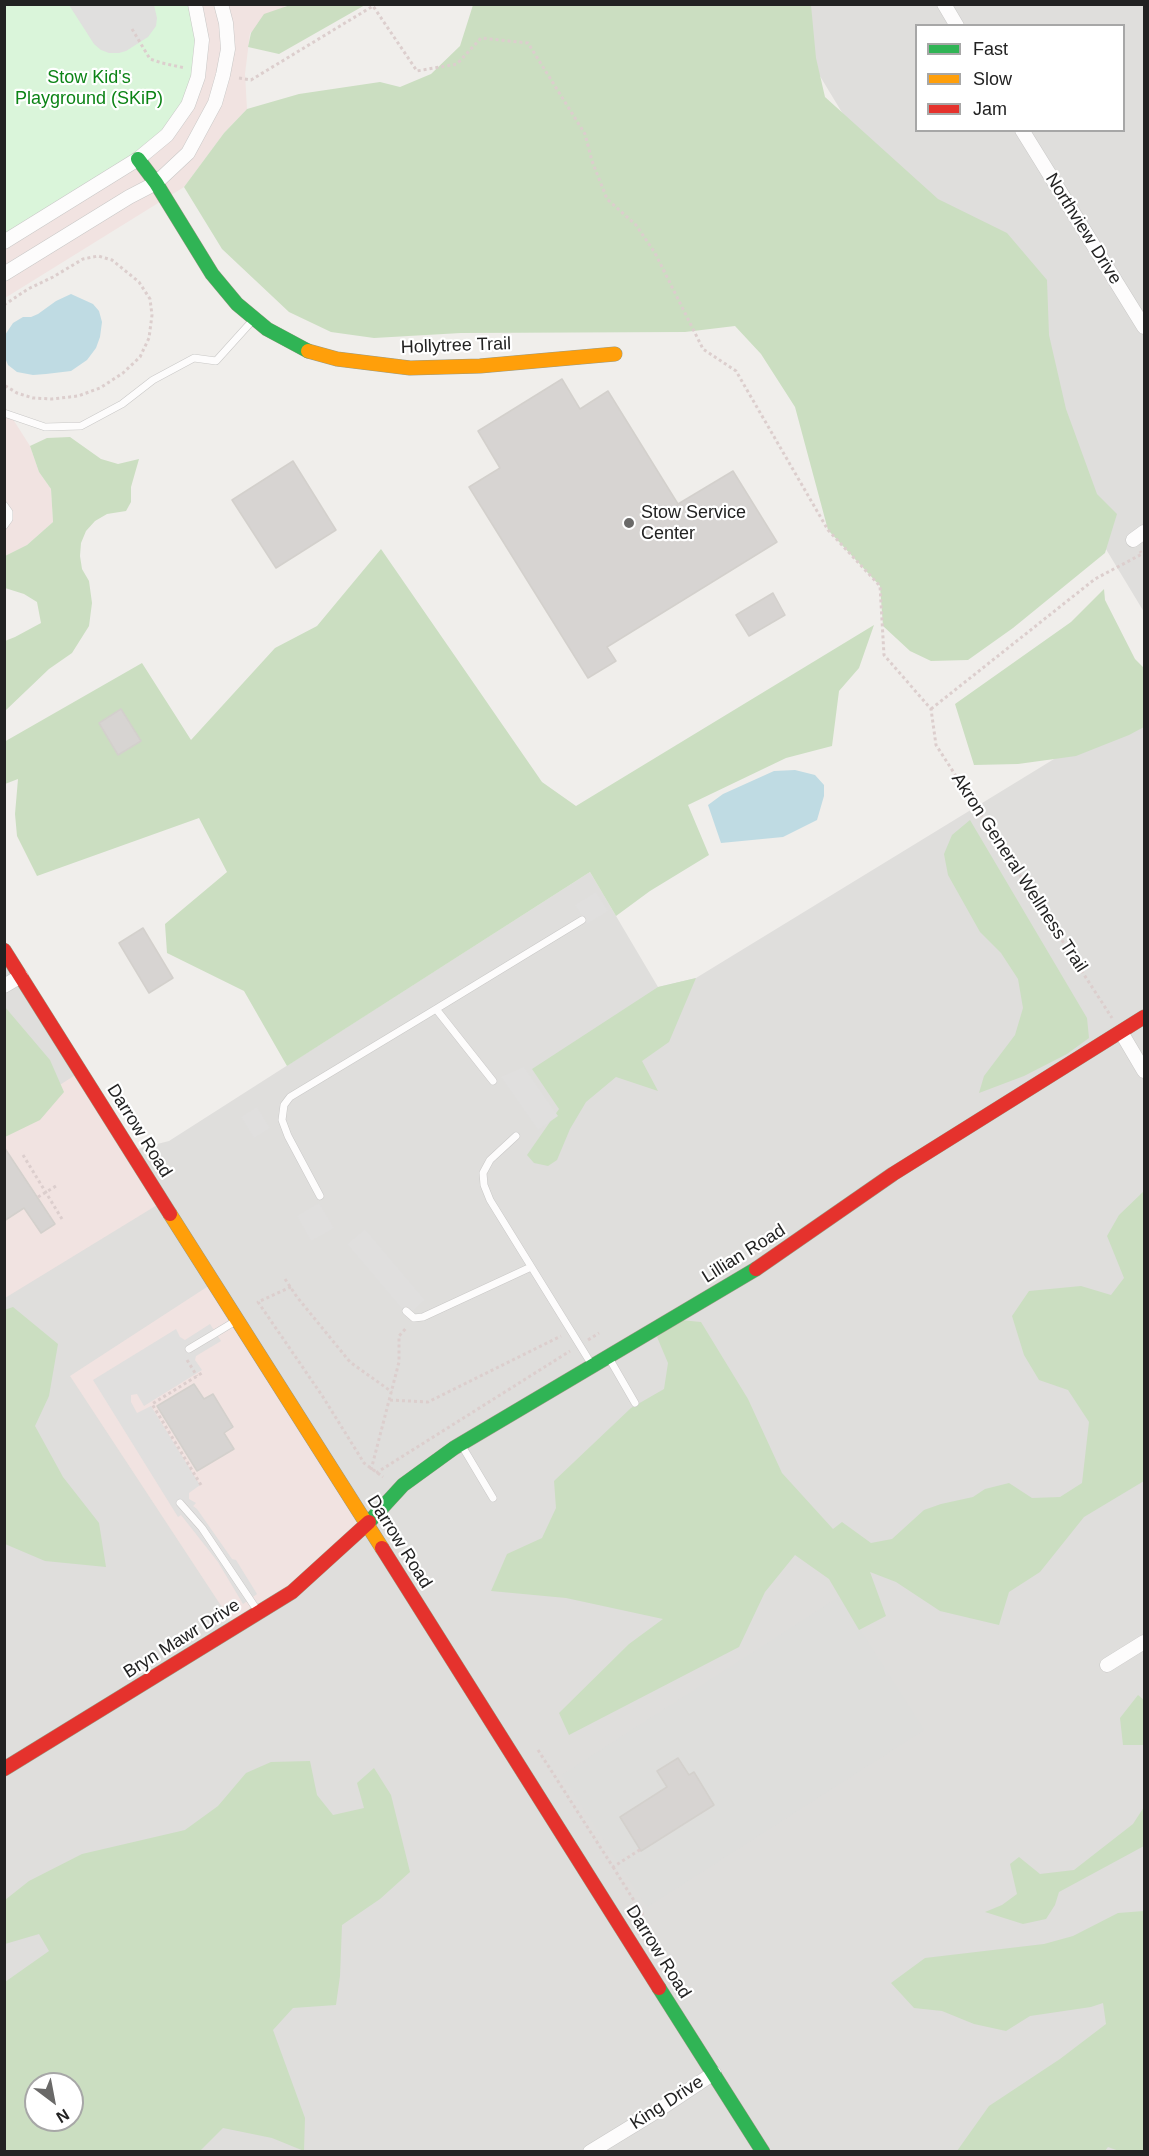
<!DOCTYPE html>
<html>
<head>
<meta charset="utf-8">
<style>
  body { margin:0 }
  #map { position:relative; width:1149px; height:2156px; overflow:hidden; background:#f0eeeb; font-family:Helvetica,sans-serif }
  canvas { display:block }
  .frame { position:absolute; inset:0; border:6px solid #222; pointer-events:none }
  .legend { position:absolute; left:915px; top:24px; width:210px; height:108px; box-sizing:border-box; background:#fff; border:2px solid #a7a7a7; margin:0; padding:8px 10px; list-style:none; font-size:18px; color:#222 }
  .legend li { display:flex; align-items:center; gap:12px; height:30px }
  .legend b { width:30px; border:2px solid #a7a7a7 }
  .north { position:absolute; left:24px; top:2072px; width:60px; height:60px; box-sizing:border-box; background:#fff; border:2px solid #a7a7a7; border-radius:50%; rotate:148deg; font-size:16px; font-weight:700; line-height:24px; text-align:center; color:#222 }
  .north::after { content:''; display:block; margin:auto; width:21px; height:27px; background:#6a6968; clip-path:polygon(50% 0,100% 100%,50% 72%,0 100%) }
</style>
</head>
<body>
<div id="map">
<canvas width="1149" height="2156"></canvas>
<div class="frame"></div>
<ul class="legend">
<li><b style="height:8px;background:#30b455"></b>Fast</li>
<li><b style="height:8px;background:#ff9f0a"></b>Slow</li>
<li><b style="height:8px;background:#e5322d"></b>Jam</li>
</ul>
<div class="north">N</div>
</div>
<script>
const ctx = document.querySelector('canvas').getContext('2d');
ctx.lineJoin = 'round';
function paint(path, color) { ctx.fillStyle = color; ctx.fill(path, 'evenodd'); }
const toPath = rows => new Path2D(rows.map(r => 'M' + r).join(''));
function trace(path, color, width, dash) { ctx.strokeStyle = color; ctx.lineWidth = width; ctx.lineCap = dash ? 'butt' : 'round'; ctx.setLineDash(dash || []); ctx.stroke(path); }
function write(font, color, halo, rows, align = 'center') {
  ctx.font = font + ' Helvetica,sans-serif'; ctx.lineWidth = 4.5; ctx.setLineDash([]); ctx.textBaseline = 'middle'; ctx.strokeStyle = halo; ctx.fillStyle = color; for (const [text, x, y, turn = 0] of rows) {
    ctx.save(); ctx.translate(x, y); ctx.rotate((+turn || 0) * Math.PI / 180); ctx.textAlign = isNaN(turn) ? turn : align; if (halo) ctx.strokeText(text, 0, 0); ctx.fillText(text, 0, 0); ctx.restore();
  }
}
const residential = toPath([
  [777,5,1144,5,1144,612],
  [916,26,1124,26,1124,130,916,130],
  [1144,704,1144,2151,5,2151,4,950,130,1151,169,1141,590,872,658,987,696,978],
  [36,2084,72,2084,72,2120,36,2120]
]);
const commercial = toPath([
  [5,5,283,5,285,7,250,33,245,74,247,109,224,133,184,187,5,298],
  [4,405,30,446,39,472,51,489,53,522,27,545,5,556],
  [80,1072,162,1202,5,1298,5,1120],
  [213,1283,367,1524,235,1627,70,1376]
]);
const religious = toPath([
  [839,1597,924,1730,647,1907,562,1775]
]);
const forest = toPath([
  [293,4,365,4,365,5,279,54,248,47,251,33,264,14],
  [473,5,811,5,816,58,825,97,938,199,1007,233,1047,280,1049,335,1066,409,1097,494,1117,514,1105,553,1013,628,968,660,931,661,910,651,883,626,880,586,828,530,795,407,761,354,735,326,685,332,461,333,374,338,331,332,289,312,222,249,184,187,224,133,247,109,299,94,380,82,400,87,431,74,460,46],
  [70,437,101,459,118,464,139,459,131,487,131,502,126,511,107,514,95,521,86,531,81,543,80,556,82,569,89,581,92,603,89,626,72,653,49,669,5,711,5,641,15,637,41,623,37,602,24,594,5,588,5,556,27,545,53,522,51,489,39,472,30,446,47,438],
  [381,549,542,782,576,806,874,625,859,668,839,691,832,746,786,758,688,805,709,855,650,891,616,916,590,872,287,1066,244,991,167,953,165,924,227,872,199,818,37,876,17,836,15,814,18,779,5,784,4,742,142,663,191,740,275,648,317,626],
  [1104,589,1105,600,1135,659,1144,668,1144,727,1129,735,1076,756,1018,764,974,765,955,704,1071,622],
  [970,820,1087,1018,1089,1038,1067,1054,1024,1076,979,1093,984,1076,1015,1035,1023,1008,1018,979,1001,953,980,932,948,875,944,854,952,835],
  [696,978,669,1042,642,1061,658,1091,616,1077,586,1102,570,1129,557,1160,548,1166,534,1163,527,1155,559,1109,532,1069,658,987],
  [5,1007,50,1060,64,1092,40,1120,5,1137],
  [1144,1191,1144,1481,1084,1517,1040,1572,1009,1592,999,1625,940,1611,896,1582,870,1572,886,1616,859,1630,829,1579,795,1555,765,1592,739,1647,569,1735,559,1713,629,1644,663,1619,566,1598,491,1591,507,1554,542,1538,556,1508,554,1481,631,1408,664,1389,668,1363,657,1337,680,1320,701,1322,748,1399,782,1473,833,1529,842,1522,871,1543,892,1539,924,1510,941,1504,973,1497,985,1489,1009,1483,1032,1498,1060,1497,1082,1483,1089,1422,1068,1390,1039,1380,1024,1355,1012,1316,1029,1291,1081,1286,1111,1295,1124,1278,1107,1236,1119,1215],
  [13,1307,58,1344,49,1396,35,1426,63,1477,99,1523,106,1567,45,1561,5,1544,4,1310],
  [1138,1695,1144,1700,1144,1745,1123,1745,1120,1718],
  [310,1761,317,1795,333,1815,364,1808,357,1783,374,1768,391,1795,410,1872,380,1899,342,1925,340,1976,336,2005,293,2008,273,2030,305,2118,304,2151,272,2138,223,2128,200,2151,5,2151,5,1982,49,1951,39,1934,5,1944,5,1900,29,1881,82,1854,185,1830,218,1806,246,1773,271,1762],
  [36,2084,72,2084,72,2120,36,2120],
  [1144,1807,1144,1846,1059,1892,1055,1905,1046,1919,1023,1924,985,1912,1002,1905,1017,1894,1010,1864,1019,1857,1040,1874,1074,1870,1133,1824],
  [1144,1911,1144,2151,1119,2151,1108,2147,1104,2152,957,2151,989,2106,1060,2059,1106,2024,1103,2003,1091,2007,1030,2016,1006,2031,974,2024,942,2011,914,2008,891,1983,925,1958,1044,1944,1073,1936,1118,1913]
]);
const park = toPath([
  [5,5,195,5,198,77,167,135,5,241]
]);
const parking = toPath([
  [69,5,154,5,157,18,156,26,148,37,126,51,119,53,109,53,101,50,94,44],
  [596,892,608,911,587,924,575,905],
  [524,1067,558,1116,538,1130,501,1077],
  [257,1107,270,1128,254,1138,241,1117],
  [319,1203,334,1228,311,1241,297,1216],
  [365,1229,425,1300,408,1316,347,1244],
  [210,1324,221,1341,196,1356,195,1360,202,1370,144,1406,137,1394,131,1395,131,1402,137,1413,151,1406,200,1485,189,1493,189,1499,196,1503,193,1506,197,1509,232,1559,236,1560,257,1594,243,1604,218,1562,181,1515,178,1517,93,1380,176,1329,180,1337,185,1340]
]);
const water = toPath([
  [71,294,93,304,99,311,102,322,100,337,96,348,87,360,71,371,46,374,33,375,17,372,8,365,5,358,5,335,13,323,23,317,31,317,38,314,56,301],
  [795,770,815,775,824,785,824,796,817,820,783,837,721,843,708,805,723,794,774,771]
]);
const building = toPath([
  [562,379,580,409,608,391,678,504,733,471,777,542,607,647,616,661,588,678,469,487,500,468,478,431,562,379],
  [293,461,336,530,276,568,232,500,293,461],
  [773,593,785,615,749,636,736,615,773,593],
  [121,709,141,741,118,755,99,723,121,709],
  [143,928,173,978,149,993,119,943,143,928],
  [4,1147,55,1224,41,1233,24,1208,4,1221,4,1147],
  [194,1384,204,1399,213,1394,233,1427,224,1433,234,1449,197,1471,157,1406,194,1384],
  [678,1758,689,1775,694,1772,714,1805,641,1851,620,1817,667,1787,657,1771,678,1758]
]);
const path = toPath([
  [132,29,150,59,162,63,185,68],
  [239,78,251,80,373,6,417,71,457,64,481,38,528,43,585,134,592,161,607,199,636,225,655,253,703,349,736,371,828,530,880,586,884,655,931,709,936,745,1112,1018],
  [4,305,28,289,53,277,83,259,98,256,112,260,139,282,150,299,152,315,149,338,140,357,123,373,100,388,78,396,52,399,33,398,17,393,4,385],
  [931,709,1095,579,1142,554,1140,551],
  [23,1155,62,1219],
  [38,1197,56,1186],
  [285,1279,297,1297,350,1362,392,1392],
  [291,1287,258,1302,323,1397,364,1463,383,1477],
  [588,1340,599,1333],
  [187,1360,197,1376],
  [390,1400,428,1402,561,1336],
  [371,1470,399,1362,399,1336,407,1327],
  [376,1473,570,1351],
  [201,1485,152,1404,202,1373],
  [538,1750,613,1867,641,1849],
  [613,1867,643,1915]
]);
const lane = toPath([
  [4,413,45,427,81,426,122,404,153,380,194,358,216,361,253,320],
  [4,505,9,512,9,519,4,526],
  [493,1081,436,1009,582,920],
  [516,1136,490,1160,483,1173,484,1185,490,1200,592,1365],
  [320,1196,288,1136,282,1120,284,1105,290,1097,436,1009],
  [406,1311,414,1318,423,1317,531,1267],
  [189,1349,234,1322],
  [609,1358,635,1403],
  [462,1446,493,1498],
  [180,1503,202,1528,257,1610]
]);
const street = toPath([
  [944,4,957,26],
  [1022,130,1144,327],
  [4,242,138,159,167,135,188,105,198,77,202,40,195,4],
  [4,274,129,197,156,183,188,153,215,103,223,75,228,49,226,23,221,4],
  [1133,540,1144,532],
  [4,986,21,976],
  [1121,1032,1144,1071],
  [1107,1665,1144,1642],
  [590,2152,657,2111,714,2073]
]);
const fast = toPath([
  [138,159,156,183,212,274,237,304,267,329,308,351],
  [369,1522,403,1485,454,1448,756,1269],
  [659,1988,763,2152]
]);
const slow = toPath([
  [308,351,337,359,410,368,480,366,615,354],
  [170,1214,382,1548]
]);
const jam = toPath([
  [4,950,170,1214],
  [756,1269,893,1174,1144,1017],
  [382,1548,659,1988],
  [4,1769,292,1592,369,1522]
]);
const markers = [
  [629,523,6,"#6a6968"]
];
const parkNames = [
  ["Stow Kid's",89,78],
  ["Playground (SKiP)",89,99]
];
const streetNames = [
  ["Northview Drive",1083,229,58],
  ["Hollytree Trail",456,346,-2],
  ["Akron General Wellness Trail",1019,873,57],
  ["Darrow Road",139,1131,58],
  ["Lillian Road",744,1254,-32],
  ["Darrow Road",399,1542,58],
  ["Bryn Mawr Drive",182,1639,-32],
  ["Darrow Road",658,1952,58],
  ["King Drive",667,2103,-33]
];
const poiNames = [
  ["Stow Service",641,513],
  ["Center",641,534]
];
paint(residential, '#dfdedc');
paint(commercial, '#f1e3e1');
paint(religious, '#dededc');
paint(forest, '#cbdec1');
paint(park, '#daf5da');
paint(parking, '#e0dfde');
paint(water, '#bfdbe3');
paint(building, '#d7d4d2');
trace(building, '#d3d0cc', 1.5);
trace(lane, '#c9c8c7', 8);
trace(street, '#c9c8c7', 15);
trace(fast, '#999a82', 15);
trace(slow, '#999a82', 15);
trace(jam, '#999a82', 15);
trace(path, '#dccecd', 3, [3, 3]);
trace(lane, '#fdfcfc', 7);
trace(street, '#fdfcfc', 14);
trace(fast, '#30b455', 14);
trace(slow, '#ff9f0a', 14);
trace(jam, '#e5322d', 14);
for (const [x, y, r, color] of markers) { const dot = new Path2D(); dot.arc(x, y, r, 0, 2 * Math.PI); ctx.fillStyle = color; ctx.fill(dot); trace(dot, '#fff', 2); }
write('18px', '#0c8416', '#fff', parkNames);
write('18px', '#222', '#fff', streetNames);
write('18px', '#222', '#fff', poiNames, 'left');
</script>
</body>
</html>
